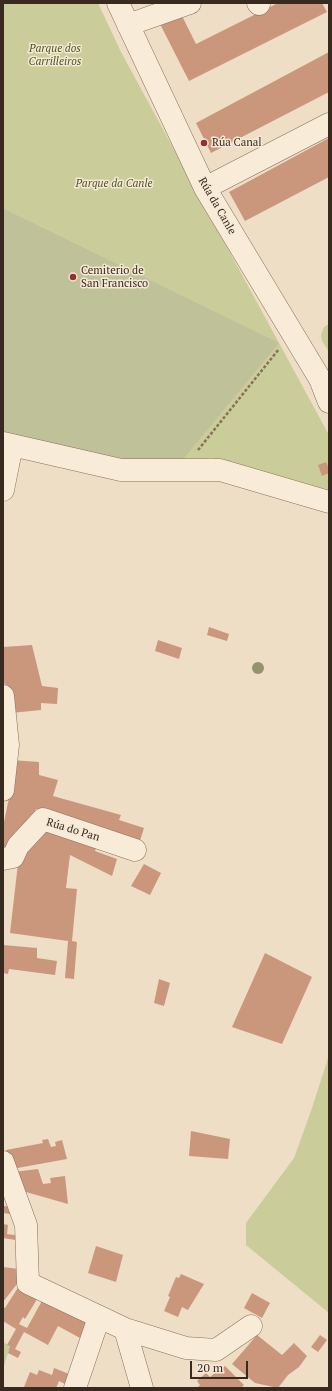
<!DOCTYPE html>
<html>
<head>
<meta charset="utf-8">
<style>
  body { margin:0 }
  #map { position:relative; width:332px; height:1391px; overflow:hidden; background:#eedec6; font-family:"PT Serif",serif }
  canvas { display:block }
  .frame { position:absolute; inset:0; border:4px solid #392a1f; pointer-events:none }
  .scale { position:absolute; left:190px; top:1361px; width:58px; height:18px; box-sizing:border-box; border:2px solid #392a1f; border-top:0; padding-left:5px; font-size:12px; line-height:14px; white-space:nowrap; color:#392a1f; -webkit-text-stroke:3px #f5e9d5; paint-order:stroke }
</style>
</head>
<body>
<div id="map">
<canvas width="332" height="1391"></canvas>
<div class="frame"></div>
<div class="scale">20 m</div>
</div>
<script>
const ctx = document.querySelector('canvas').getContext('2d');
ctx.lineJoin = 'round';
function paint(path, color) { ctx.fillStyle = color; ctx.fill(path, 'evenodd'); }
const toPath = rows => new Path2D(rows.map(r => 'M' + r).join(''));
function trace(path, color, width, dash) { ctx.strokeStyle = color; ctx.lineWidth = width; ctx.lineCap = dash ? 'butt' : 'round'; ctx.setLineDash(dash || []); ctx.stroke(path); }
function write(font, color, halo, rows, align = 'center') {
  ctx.font = font + ' "PT Serif",serif'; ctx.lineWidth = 3; ctx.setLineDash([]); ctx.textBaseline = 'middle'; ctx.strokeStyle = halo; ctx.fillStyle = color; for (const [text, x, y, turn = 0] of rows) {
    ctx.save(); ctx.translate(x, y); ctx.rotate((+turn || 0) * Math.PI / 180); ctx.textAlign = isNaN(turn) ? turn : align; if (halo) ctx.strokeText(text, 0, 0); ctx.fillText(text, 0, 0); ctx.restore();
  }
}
const green = toPath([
  [3,3,98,3,121,52,329,435,329,495,212,458,182,461,278,343,3,208],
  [329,324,329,352,322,341,321,335,324,327],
  [329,1055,329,1313,246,1245,246,1223,294,1158,312,1108],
  [3,1342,10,1346,3,1369]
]);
const cemetery = toPath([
  [3,208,279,343,182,461,124,460,3,432]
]);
const building = toPath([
  [278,3,322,3,327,12,189,81,159,22,180,12,196,44],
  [329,52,329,92,211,153,196,123],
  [329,138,329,177,245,221,229,192],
  [326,462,329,469,329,473,322,476,318,465],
  [209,627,229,634,227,641,207,635],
  [158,640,182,648,179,659,155,651],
  [32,645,42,686,58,688,57,704,41,703,41,710,11,713,3,677,3,647],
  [11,760,39,762,39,775,58,780,53,796,121,815,119,820,144,828,138,847,36,809,28,831,12,851,3,848,3,827,12,783],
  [39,826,99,840,95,851,117,859,112,876,70,855,66,888,77,889,72,941,77,942,74,979,65,978,68,941,10,933,20,846],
  [144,864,161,873,150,895,131,886],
  [3,945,37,948,37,958,57,961,55,975,9,969,8,974,3,973],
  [265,953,312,977,282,1044,232,1027],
  [159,979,170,983,164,1006,154,1003],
  [191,1131,230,1139,228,1159,189,1156],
  [48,1139,51,1147,56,1146,55,1142,62,1140,67,1159,12,1169,6,1150,43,1143,42,1140],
  [38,1169,43,1184,51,1183,50,1178,65,1176,68,1204,19,1190,13,1172],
  [3,1206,15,1207,17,1215,3,1213],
  [3,1224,8,1225,7,1234,22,1236,22,1241,3,1238],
  [96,1246,123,1255,116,1282,88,1273],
  [3,1267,19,1269,17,1284,3,1302],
  [181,1274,204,1284,188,1310,182,1307,178,1317,164,1311,170,1297,168,1296,176,1277,179,1278],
  [19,1286,39,1296,25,1319,23,1317,19,1324,27,1328,43,1299,86,1321,80,1338,58,1326,48,1345,24,1332,15,1349,21,1352,18,1358,8,1353,10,1346,7,1345,16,1329,3,1321,3,1307,5,1308],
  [252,1293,270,1303,262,1318,244,1308],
  [257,1335,282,1355,294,1343,307,1356,299,1367,288,1375,278,1388,255,1383,232,1364],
  [320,1335,327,1340,318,1352,311,1347],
  [225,1366,244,1385,241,1388,197,1388,200,1385,197,1381,206,1373,210,1377,216,1372,217,1373],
  [54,1368,69,1374,65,1384,59,1381,56,1388,24,1387,30,1372,37,1375,39,1370,52,1375]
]);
const path = toPath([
  [198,450,279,349]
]);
const minor = toPath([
  [118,3,205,188,320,379,329,402],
  [258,3,259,4],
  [128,25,190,3],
  [205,188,329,124],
  [3,443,121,470,220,470,329,502],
  [3,490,12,445],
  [3,696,8,745,3,790],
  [3,859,13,857,18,846,43,819,135,850],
  [3,1162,26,1225,28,1283,125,1329,186,1348,216,1350,251,1326],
  [125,1329,142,1388],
  [75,1388,99,1317]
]);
const trees = [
  [258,668]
];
const markers = [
  [204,143,4,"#972d36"],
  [73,277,4,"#972d36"]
];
const parkNames = [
  ["Parque dos",55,49],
  ["Carrilleiros",55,62],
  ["Parque da Canle",114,184]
];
const poiNames = [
  ["Rúa Canal",212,143],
  ["Cemiterio de",81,271],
  ["San Francisco",81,284]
];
const streetNames = [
  ["Rúa da Canle",217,206,60],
  ["Rúa do Pan",73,830,17]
];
paint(green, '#cacc9a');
paint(cemetery, '#bfc199');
paint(building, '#cb977c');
trace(minor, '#89705c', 23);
trace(path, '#89705c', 2.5, [3, 2]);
trace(minor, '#f8ecd9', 22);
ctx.fillStyle = '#95936e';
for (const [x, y] of trees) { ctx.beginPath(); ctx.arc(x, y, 6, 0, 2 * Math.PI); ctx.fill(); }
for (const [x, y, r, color] of markers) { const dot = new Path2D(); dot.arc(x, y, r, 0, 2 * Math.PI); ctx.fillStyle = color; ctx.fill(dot); trace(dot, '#f5e9d5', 1.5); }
write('italic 11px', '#4d5526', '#f5e9d5', parkNames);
write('11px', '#392a1f', '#f5e9d5', poiNames, 'left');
write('11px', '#392a1f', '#f5e9d5', streetNames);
</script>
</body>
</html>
